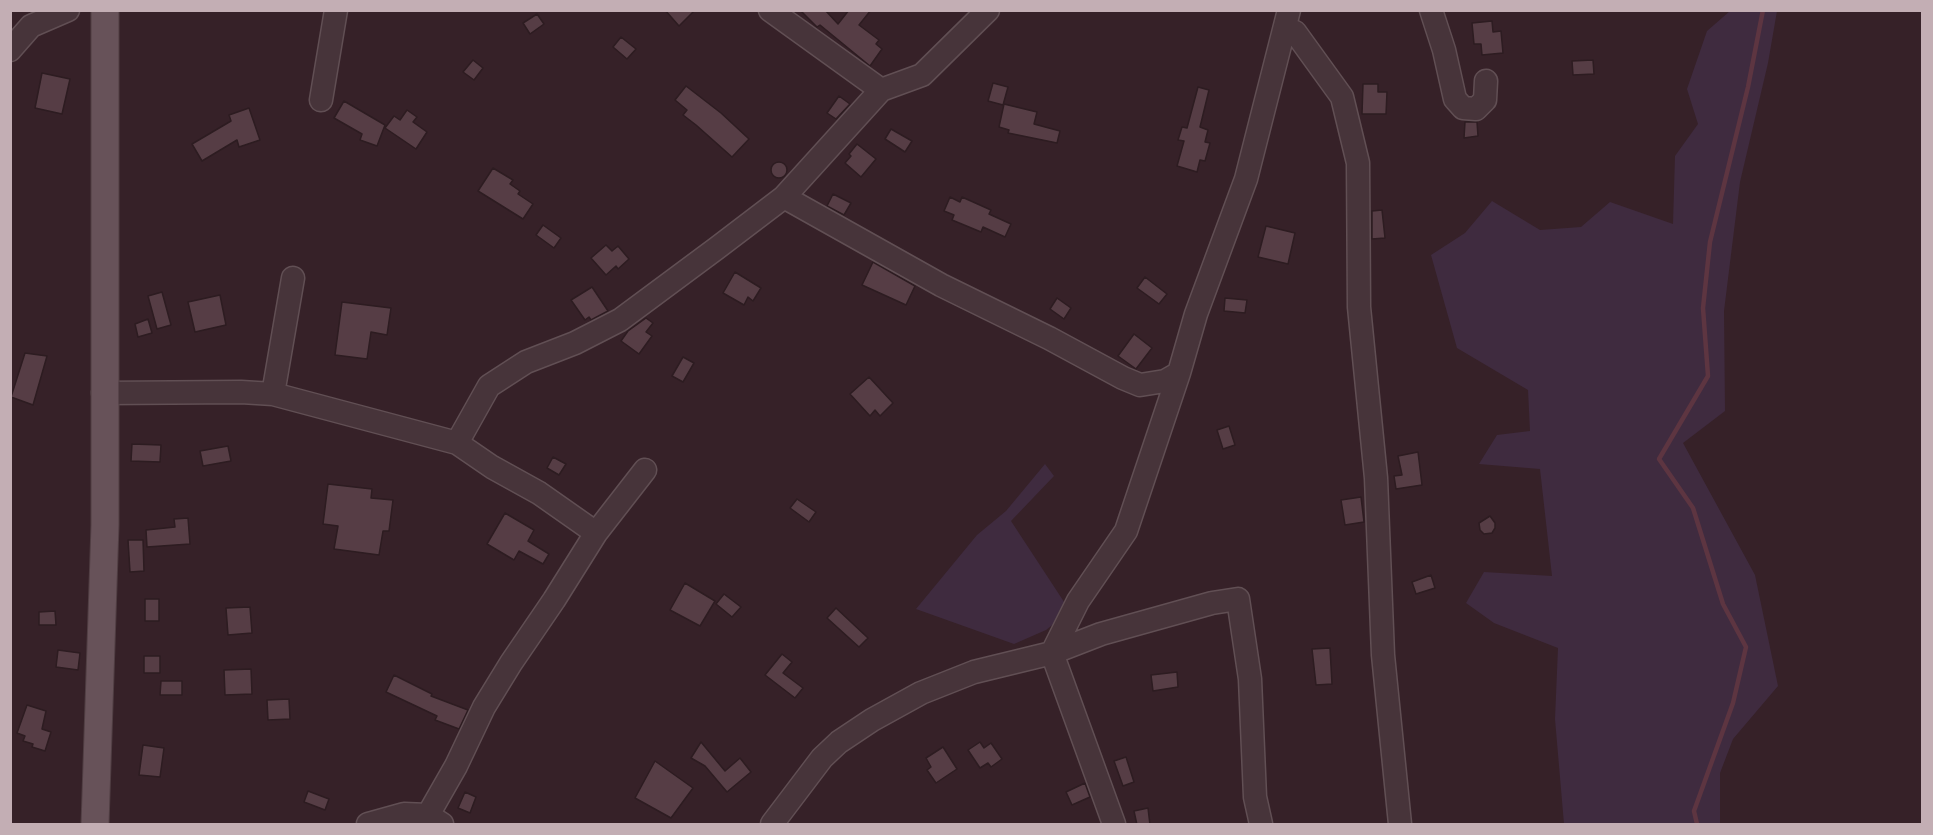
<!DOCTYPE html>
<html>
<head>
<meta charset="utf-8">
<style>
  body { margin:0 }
  #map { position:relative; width:1933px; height:835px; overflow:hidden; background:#362128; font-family:"IBM Plex Sans",sans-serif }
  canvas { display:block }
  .frame { position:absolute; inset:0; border:12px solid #c3aeb4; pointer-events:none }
</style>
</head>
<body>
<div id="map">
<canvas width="1933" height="835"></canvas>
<div class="frame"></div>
</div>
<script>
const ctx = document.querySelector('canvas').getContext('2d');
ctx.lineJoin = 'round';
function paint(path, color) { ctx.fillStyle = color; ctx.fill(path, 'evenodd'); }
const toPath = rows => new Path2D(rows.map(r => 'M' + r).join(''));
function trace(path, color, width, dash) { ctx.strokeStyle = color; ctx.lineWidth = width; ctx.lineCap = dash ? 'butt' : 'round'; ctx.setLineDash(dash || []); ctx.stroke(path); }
const green = toPath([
  [1730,11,1777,11,1768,63,1740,182,1724,311,1725,411,1683,443,1755,575,1778,686,1733,739,1720,773,1720,824,1564,824,1555,719,1558,648,1494,623,1466,603,1484,572,1552,576,1540,469,1479,464,1497,435,1530,431,1528,390,1457,348,1431,255,1465,233,1492,201,1540,230,1581,227,1610,202,1673,224,1675,156,1698,124,1687,89,1707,31],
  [1045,464,1054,476,1011,521,1070,611,1046,630,1014,644,916,609,977,535,1006,511]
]);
const stream = toPath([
  [1697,824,1694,811,1733,703,1746,647,1723,604,1693,508,1659,459,1708,376,1703,308,1710,242,1748,87,1763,10]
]);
const building = toPath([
  [665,10,695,10,679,26,665,10],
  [800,10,825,10,838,24,849,10,871,10,859,25,879,40,876,44,882,49,870,66,820,25,817,27,800,10],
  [537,14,544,24,530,34,523,23,537,14],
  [1492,21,1493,32,1501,31,1503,53,1482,55,1481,44,1474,44,1472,23,1492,21],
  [621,37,636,49,627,59,613,47,621,37],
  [473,60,483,68,474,80,463,72,473,60],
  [1593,60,1594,74,1573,75,1572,61,1593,60],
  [42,73,70,79,62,114,35,108,42,73],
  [993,83,1008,87,1003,105,988,101,993,83],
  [1363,84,1378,84,1378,92,1387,92,1386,114,1362,114,1363,84],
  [686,86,721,113,749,139,732,157,696,125,683,115,687,110,675,100,686,86],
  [1198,87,1209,90,1200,127,1208,130,1205,142,1210,143,1205,161,1200,160,1197,172,1177,166,1184,141,1178,140,1182,127,1187,128,1198,87],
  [839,96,850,104,836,119,827,113,839,96],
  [344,101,385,125,377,146,360,140,362,134,334,118,344,101],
  [1004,104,1037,112,1034,124,1060,131,1057,143,1008,133,1009,130,999,127,1004,104],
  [249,108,260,140,239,147,237,140,202,161,192,144,231,121,229,115,249,108],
  [407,110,417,117,413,122,427,132,416,149,385,128,394,116,400,120,407,110],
  [1465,122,1477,122,1478,136,1464,138,1465,122],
  [891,129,912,141,905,152,885,139,891,129],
  [857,144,876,159,861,177,845,163,851,156,849,154,857,144],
  '771 170a8 8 0 1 1 16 0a8 8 0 1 1-16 0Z',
  [493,168,513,180,510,184,520,191,518,194,533,204,523,219,478,191,493,168],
  [833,194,851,203,844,215,827,206,833,194],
  [950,197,960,202,962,197,991,210,989,214,1011,224,1005,237,983,227,981,232,952,220,954,215,944,211,950,197],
  [1382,210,1385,238,1372,239,1372,211,1382,210],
  [543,225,561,238,554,248,536,235,543,225],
  [1266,226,1295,233,1288,264,1258,257,1266,226],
  [606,245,612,251,618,246,629,259,618,269,616,266,606,275,591,258,606,245],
  [873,262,915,286,906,305,862,285,873,262],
  [735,272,761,288,753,301,748,297,744,305,723,293,735,272],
  [1145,277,1167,294,1159,304,1137,288,1145,277],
  [592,287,608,311,591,320,589,317,585,320,571,300,592,287],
  [162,292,171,325,157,329,148,296,162,292],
  [220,295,226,325,195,332,188,302,220,295],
  [1057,298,1071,308,1064,319,1050,309,1057,298],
  [1225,298,1247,300,1245,313,1224,311,1225,298],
  [342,302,391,308,387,335,371,332,367,359,335,355,342,302],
  [646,318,653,323,646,332,652,336,639,354,621,341,628,331,646,318],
  [148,319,152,333,138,337,135,324,148,319],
  [1134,334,1152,348,1136,369,1118,356,1134,334],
  [25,353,47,356,33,405,11,397,25,353],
  [683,357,694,363,683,382,672,376,683,357],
  [869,377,893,403,880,416,875,410,870,416,850,394,869,377],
  [1229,426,1235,445,1223,449,1217,430,1229,426],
  [132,444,161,445,160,462,131,461,132,444],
  [228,446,231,461,203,466,200,451,228,446],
  [1418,452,1422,485,1396,489,1394,476,1402,475,1398,456,1418,452],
  [553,457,566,464,559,475,547,468,553,457],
  [328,484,372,489,371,498,393,500,389,531,383,531,379,555,334,549,338,526,323,524,328,484],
  [1361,497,1364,522,1345,525,1341,500,1361,497],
  [797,499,816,512,809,522,790,508,797,499],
  [505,513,534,530,528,541,549,554,543,564,519,551,514,560,487,544,505,513],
  [1490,516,1495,523,1495,528,1492,533,1484,534,1480,530,1479,523,1490,516],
  [188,518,190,544,147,547,146,530,175,527,174,519,188,518],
  [128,540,143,540,144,571,130,572,128,540],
  [1431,575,1435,588,1416,594,1412,582,1431,575],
  [685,583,715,601,700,626,670,610,685,583],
  [724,594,741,607,732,617,716,604,724,594],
  [145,599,159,599,159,621,145,621,145,599],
  [250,607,252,633,228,635,226,608,250,607],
  [836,608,868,638,859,647,827,618,836,608],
  [55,611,56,625,39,625,39,612,55,611],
  [1330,648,1332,684,1316,685,1312,649,1330,648],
  [58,650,80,653,78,670,56,667,58,650],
  [782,654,792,662,783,673,803,688,795,698,765,675,782,654],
  [144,656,160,656,160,673,144,673,144,656],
  [251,669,252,694,225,695,224,670,251,669],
  [1177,672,1178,687,1153,691,1151,675,1177,672],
  [394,675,432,694,431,696,468,710,459,729,435,720,437,716,386,692,394,675],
  [161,681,182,681,182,695,160,695,161,681],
  [289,699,290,719,268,720,267,700,289,699],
  [27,705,46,711,42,729,51,732,45,751,32,747,33,744,23,741,25,736,17,733,27,705],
  [701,742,725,771,740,758,751,772,727,792,705,766,691,758,701,742],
  [980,742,984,748,991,743,1002,759,991,767,988,763,980,768,968,750,980,742],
  [143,745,164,748,160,777,139,775,143,745],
  [943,747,957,769,936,783,927,770,931,767,926,758,943,747],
  [1126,757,1134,782,1123,786,1114,761,1126,757],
  [655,761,693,788,671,818,635,798,655,761],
  [1085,783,1090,797,1072,805,1066,792,1085,783],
  [308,791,329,799,325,810,304,802,308,791],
  [465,792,476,797,470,813,458,808,465,792],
  [1148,808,1150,825,1137,825,1134,811,1148,808]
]);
const minor = toPath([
  [770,10,881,90,922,75,988,10],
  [1431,10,1444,50,1455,99,1463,108,1476,109,1485,100,1486,81],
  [1285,28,1295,32,1342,97,1358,163,1359,307,1376,478,1383,655,1400,824],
  [10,50,31,26,68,10],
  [321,100,336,10],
  [784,197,941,285,1049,338,1123,378,1140,385,1165,381,1179,373],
  [103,393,241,392,273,394,457,443,492,467,539,493,596,533],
  [273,394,293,278],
  [457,443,489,386,526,362,575,343,620,320,717,248,784,197,881,90],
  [428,815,456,766,484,707,511,663,554,600,596,533,645,470],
  [368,824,404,814,428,815,442,824],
  [772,824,822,758,839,742,872,720,921,693,974,672,1052,653,1078,601,1126,531,1179,373,1196,314,1246,179,1289,10],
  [1114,824,1052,653,1101,634,1212,603,1238,599,1250,679,1255,797,1261,824]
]);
const major = toPath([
  [95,824,105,525,105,10]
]);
paint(green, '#3f2b3f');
trace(stream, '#5d3541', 4.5);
paint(building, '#563d45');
trace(building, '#2d1c21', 1.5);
trace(minor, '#614f54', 25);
trace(major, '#503e43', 29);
trace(minor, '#47343a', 22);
trace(major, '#675259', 27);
</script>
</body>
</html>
